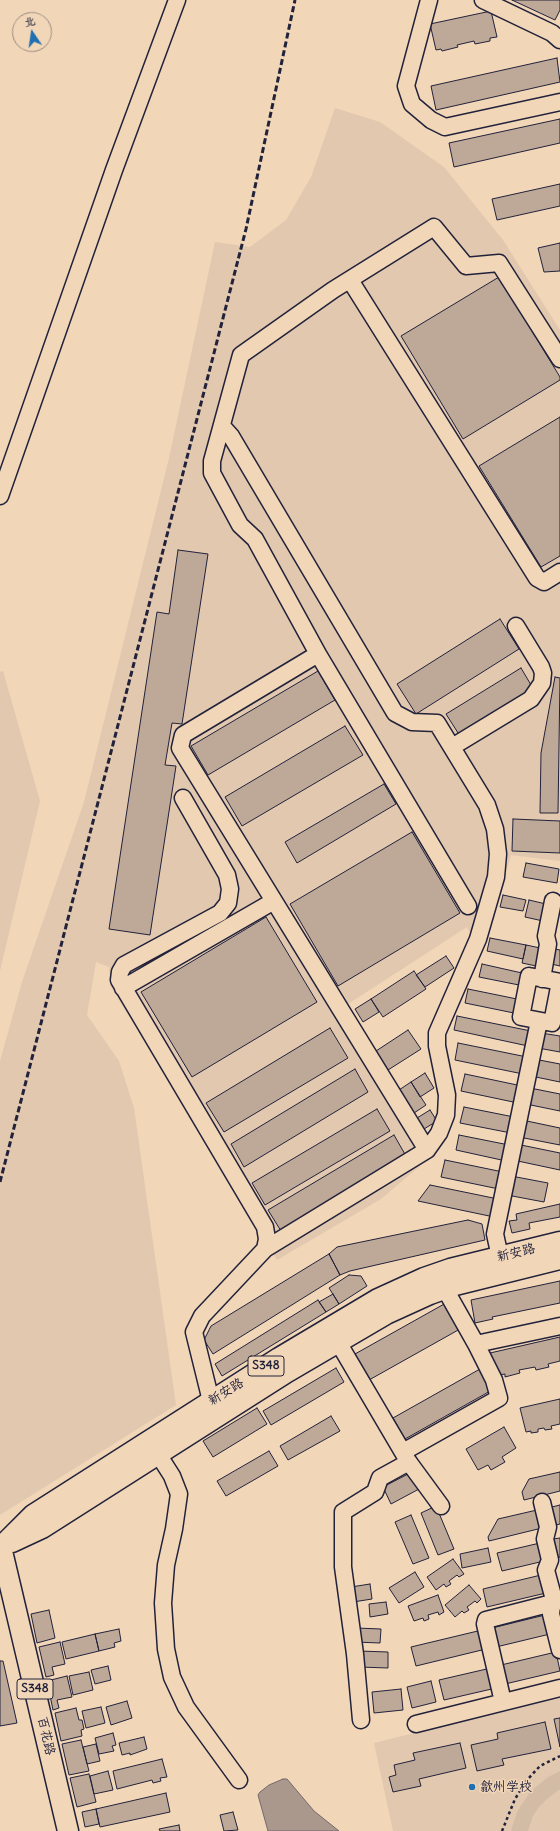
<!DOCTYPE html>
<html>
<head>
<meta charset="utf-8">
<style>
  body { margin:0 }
  #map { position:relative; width:560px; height:1831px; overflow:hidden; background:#f1d6b8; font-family:Delius,"LXGW WenKai TC",sans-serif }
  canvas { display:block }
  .north { position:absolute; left:12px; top:12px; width:40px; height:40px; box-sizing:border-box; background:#f1d6b8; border:1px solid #9e8e86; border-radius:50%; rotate:347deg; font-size:11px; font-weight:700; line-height:16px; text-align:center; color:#22223b }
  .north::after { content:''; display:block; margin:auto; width:14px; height:18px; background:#1f6fb2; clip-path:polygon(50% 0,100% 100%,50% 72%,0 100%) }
</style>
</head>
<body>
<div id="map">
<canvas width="560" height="1831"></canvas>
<div class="north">北</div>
</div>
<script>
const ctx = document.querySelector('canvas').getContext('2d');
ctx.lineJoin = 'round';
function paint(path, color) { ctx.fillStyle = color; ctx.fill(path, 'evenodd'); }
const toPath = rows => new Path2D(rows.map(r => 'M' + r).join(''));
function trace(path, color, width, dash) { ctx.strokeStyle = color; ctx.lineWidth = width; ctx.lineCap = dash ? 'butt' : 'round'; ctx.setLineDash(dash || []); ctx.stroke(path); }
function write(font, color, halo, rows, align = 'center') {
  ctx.font = font + ' Delius,"LXGW WenKai TC",sans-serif'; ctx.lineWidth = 3; ctx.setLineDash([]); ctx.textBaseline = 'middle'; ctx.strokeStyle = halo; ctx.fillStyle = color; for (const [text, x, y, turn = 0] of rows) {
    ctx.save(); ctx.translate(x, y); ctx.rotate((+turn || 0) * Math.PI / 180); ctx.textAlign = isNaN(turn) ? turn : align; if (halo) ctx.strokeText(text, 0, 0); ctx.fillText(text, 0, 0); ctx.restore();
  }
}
const built = toPath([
  [335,108,380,122,444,167,503,240,560,330,560,861,511,855,492,924,484,942,472,937,467,927,345,1006,427,1136,433,1155,381,1199,277,1260,110,985,109,967,96,962,87,1015,119,1061,134,1108,176,1405,0,1515,0,1061,22,982,84,802,169,458,215,242,250,247,286,220,311,177],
  [3,671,40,801,0,971,0,672],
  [560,1697,560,1831,393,1831,374,1743]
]);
const green = toPath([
  [560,1771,560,1789,547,1799,539,1807,533,1816,528,1831,511,1831,517,1812,530,1792,548,1777]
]);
const water = toPath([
  [283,1779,287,1779,314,1811,339,1831,268,1831,258,1795,260,1792,269,1785,283,1779]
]);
const building = toPath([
  [512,0,560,0,560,10,555,20,512,0],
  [491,11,497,37,490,38,490,41,475,44,474,41,457,45,458,47,442,51,441,49,436,50,430,24,491,11],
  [557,58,560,82,436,110,431,86,557,58],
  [560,119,560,143,454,167,449,143,560,119],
  [560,184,560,206,497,220,492,199,560,184],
  [560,243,560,271,544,272,538,248,560,243],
  [499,277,560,377,560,380,463,439,401,336,499,277],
  [560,417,560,556,541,567,479,466,560,417],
  [178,550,208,554,182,724,172,723,165,765,176,766,150,935,109,929,157,612,169,614,178,550],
  [500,619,519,649,416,714,397,684,500,619],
  [521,668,534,690,460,736,446,714,521,668],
  [318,671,335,700,208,775,191,746,318,671],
  [555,677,560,678,558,813,540,813,541,753,555,677],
  [345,726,363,755,242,826,225,797,345,726],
  [384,784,396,804,297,863,285,842,384,784],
  [513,819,560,821,560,853,512,851,513,819],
  [412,832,460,913,338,986,290,904,412,832],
  [526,863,559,869,557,883,523,877,526,863],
  [503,895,526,900,523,911,500,907,503,895],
  [529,900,546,904,543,921,525,917,529,900],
  [266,917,317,1002,192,1077,141,992,266,917],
  [490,938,526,945,523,959,487,951,490,938],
  [526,945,545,949,541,967,522,963,526,945],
  [550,948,560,950,560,966,547,963,550,948],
  [446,956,454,968,425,987,416,975,446,956],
  [482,964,522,973,519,985,479,977,482,964],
  [414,971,426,989,383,1017,371,999,414,971],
  [468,989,517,999,514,1013,465,1003,468,989],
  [371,999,379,1012,363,1022,355,1009,371,999],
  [457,1016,531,1031,528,1046,454,1030,457,1016],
  [330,1028,348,1058,224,1132,206,1103,330,1028],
  [408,1030,421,1049,388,1070,376,1051,408,1030],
  [541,1033,560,1036,560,1052,538,1048,541,1033],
  [458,1043,527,1057,523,1074,455,1060,458,1043],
  [534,1059,560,1064,560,1082,531,1076,534,1059],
  [355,1069,368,1092,244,1167,231,1144,355,1069],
  [425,1073,434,1088,420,1097,411,1082,425,1073],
  [465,1074,522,1086,518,1103,461,1091,465,1074],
  [411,1082,426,1105,414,1113,399,1090,411,1082],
  [530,1088,560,1094,560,1111,526,1104,530,1088],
  [464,1107,514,1117,511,1133,460,1123,464,1107],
  [377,1109,390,1131,265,1205,252,1183,377,1109],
  [430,1110,437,1121,424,1129,417,1118,430,1110],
  [522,1120,560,1128,560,1145,519,1137,522,1120],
  [394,1135,406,1156,281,1231,268,1210,394,1135],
  [459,1135,509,1145,506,1161,456,1150,459,1135],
  [516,1144,560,1153,560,1170,513,1160,516,1144],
  [445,1160,503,1172,499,1189,441,1177,445,1160],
  [511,1176,548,1183,544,1202,507,1195,511,1176],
  [430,1185,498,1199,494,1217,418,1201,430,1185],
  [560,1204,560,1217,529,1223,530,1229,512,1233,509,1221,517,1220,516,1214,560,1204],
  [468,1220,482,1224,485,1240,350,1271,340,1275,329,1254,337,1247,468,1220],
  [329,1254,340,1275,213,1354,204,1340,211,1326,329,1254],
  [349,1275,361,1276,367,1286,339,1304,329,1288,349,1275],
  [560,1281,560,1303,492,1317,493,1319,475,1323,471,1300,560,1281],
  [333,1294,339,1304,326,1312,319,1302,333,1294],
  [318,1300,326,1312,222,1376,215,1364,318,1300],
  [446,1303,460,1329,369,1380,355,1354,446,1303],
  [560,1337,560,1361,548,1364,549,1367,536,1370,535,1367,519,1370,520,1373,505,1377,505,1374,499,1375,497,1367,494,1368,490,1353,560,1337],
  [336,1368,344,1382,271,1425,263,1411,336,1368],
  [480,1369,492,1390,405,1439,393,1418,480,1369],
  [560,1399,560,1424,551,1426,552,1429,545,1430,544,1428,538,1429,538,1432,531,1433,531,1431,526,1432,520,1408,560,1399],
  [257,1408,267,1424,213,1457,203,1441,257,1408],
  [331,1416,340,1431,288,1460,280,1446,331,1416],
  [504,1427,516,1448,502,1457,505,1462,491,1470,488,1465,478,1470,466,1449,504,1427],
  [269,1451,278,1466,226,1496,217,1481,269,1451],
  [560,1472,560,1491,524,1500,522,1492,529,1479,560,1472],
  [410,1473,419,1489,391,1504,383,1487,410,1473],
  [560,1505,560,1524,556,1525,552,1507,560,1505],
  [436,1506,454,1549,438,1555,421,1513,436,1506],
  [537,1510,542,1528,489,1541,488,1537,498,1519,537,1510],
  [411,1515,429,1558,413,1564,395,1522,411,1515],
  [560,1538,560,1557,558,1558,553,1539,560,1538],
  [540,1543,544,1561,502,1571,497,1553,540,1543],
  [488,1548,491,1562,462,1568,460,1554,488,1548],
  [453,1559,464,1574,459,1577,457,1575,449,1581,451,1584,446,1587,444,1584,436,1590,427,1577,453,1559],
  [415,1572,424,1587,399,1603,389,1588,415,1572],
  [541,1575,546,1593,487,1607,483,1589,541,1575],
  [370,1584,372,1599,353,1602,351,1587,370,1584],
  [469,1585,481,1599,477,1603,475,1601,467,1607,469,1610,464,1613,462,1611,455,1617,445,1605,469,1585],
  [438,1595,444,1612,439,1615,438,1612,428,1615,429,1619,424,1621,423,1618,414,1621,408,1606,438,1595],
  [386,1602,388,1614,370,1617,369,1604,386,1602],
  [49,1610,55,1638,37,1643,31,1614,49,1610],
  [545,1615,550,1634,496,1647,492,1628,545,1615],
  [356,1628,381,1629,380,1643,355,1642,356,1628],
  [119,1629,121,1641,114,1643,115,1647,99,1651,95,1634,119,1629],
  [482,1630,486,1649,416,1666,411,1647,482,1630],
  [95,1634,99,1651,66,1659,62,1642,95,1634],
  [60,1642,65,1664,52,1667,54,1675,46,1677,39,1647,60,1642],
  [359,1651,388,1652,388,1668,359,1667,359,1651],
  [556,1652,560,1671,505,1684,501,1665,556,1652],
  [0,1661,3,1661,17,1723,0,1726,0,1661],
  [108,1666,111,1680,95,1684,91,1670,108,1666],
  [491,1668,496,1688,444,1700,439,1680,491,1668],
  [89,1672,93,1690,73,1695,69,1676,89,1672],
  [67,1676,72,1697,57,1700,59,1708,53,1710,47,1681,67,1676],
  [431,1681,436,1702,412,1708,407,1687,431,1681],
  [401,1689,403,1710,374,1713,372,1692,401,1689],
  [127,1701,132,1718,111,1725,106,1707,127,1701],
  [101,1707,105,1723,86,1728,82,1711,101,1707],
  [76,1708,79,1720,82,1720,84,1729,81,1730,82,1736,61,1741,55,1713,76,1708],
  [560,1718,560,1747,554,1719,560,1718],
  [545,1722,551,1749,502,1759,504,1765,477,1771,471,1745,498,1739,497,1733,545,1722],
  [113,1733,116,1745,112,1746,114,1751,99,1754,95,1738,113,1733],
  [144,1737,147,1749,130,1755,130,1753,122,1755,119,1743,144,1737],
  [81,1740,89,1771,69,1775,62,1744,81,1740],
  [460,1743,466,1768,419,1779,421,1786,393,1792,389,1777,396,1775,394,1765,415,1760,413,1753,460,1743],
  [96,1744,100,1761,87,1764,83,1747,96,1744],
  [162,1759,167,1777,160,1778,161,1781,153,1783,152,1780,117,1789,113,1771,162,1759],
  [108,1771,113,1790,94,1794,90,1776,108,1771],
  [89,1774,96,1802,77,1807,70,1778,89,1774],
  [166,1793,170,1812,100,1827,96,1809,166,1793],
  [96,1809,99,1824,85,1827,82,1812,96,1809],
  [233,1812,238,1830,224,1831,220,1815,233,1812],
  [179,1825,180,1831,160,1831,159,1829,179,1825]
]);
const path = toPath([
  [502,1831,515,1799,527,1780,540,1766,560,1756]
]);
const minor = toPath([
  [429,0,406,86,412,104,431,120,445,127,560,102],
  [483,0,552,33,560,40],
  [350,280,537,578,544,582,560,572],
  [0,496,114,170,177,0],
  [318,654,183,735,180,748,427,1150],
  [452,747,531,699,542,683,543,673,541,667,516,626],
  [183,798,227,875,230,889,228,903,220,913,124,965,120,972,119,980,265,1227,267,1239,265,1249],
  [468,906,318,654,255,539,240,525,212,473,212,461,241,355,333,290,434,227,466,266,499,263,560,359],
  [529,976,560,982,552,1023,521,1017,529,976],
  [542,979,548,944,546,936,553,901],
  [123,988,274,901],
  [500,1257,495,1234,539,1021],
  [338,1342,408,1461,441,1506],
  [476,1344,560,1326],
  [211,1401,194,1332,202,1316,265,1249,427,1150,439,1133,446,1115,447,1095,437,1046,437,1033,478,939,496,877,498,854,495,829,487,805,437,723,412,722,395,713,231,436,222,426],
  [403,1452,499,1398,494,1380,476,1344,445,1289],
  [158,1454,172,1476,179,1494,174,1529,166,1565,163,1603,166,1649,172,1677,186,1707,239,1780],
  [542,1502,548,1527,545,1539,550,1560,546,1570,553,1596,551,1614,560,1650],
  [503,1702,485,1624,486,1620,560,1601],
  [361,1720,355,1654,343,1567,343,1512,375,1492,380,1478,409,1462],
  [416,1724,560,1688]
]);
const major = toPath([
  [12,1542,42,1528,287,1372,386,1314,430,1294,455,1285,560,1259],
  [1,1547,33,1515,279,1358,378,1299,424,1278,450,1269,560,1242],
  [1,1547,68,1831]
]);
const rail = toPath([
  [0,1182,246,229,295,0]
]);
const markers = [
  [472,1787,4,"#1f6fb2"]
];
const shields = [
  [266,1366,36],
  [35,1689,36]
];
const shieldNames = [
  ["S348",266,1366],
  ["S348",35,1689]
];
const streetNames = [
  ["新安路",516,1253,-14],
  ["新安路",226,1392,-32],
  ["百花路",46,1736,77]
];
const poiNames = [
  ["歙州学校",480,1787]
];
paint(built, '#e2c8af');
paint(green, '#d3bca6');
paint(water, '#aa988d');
trace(water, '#74696c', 1);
paint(building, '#bea999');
trace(building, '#22223b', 1);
trace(minor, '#22223b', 19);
trace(major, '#22223b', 23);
trace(path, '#22223b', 2.5, [3, 3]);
trace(minor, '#f1d6b8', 16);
trace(major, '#f1d6b8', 20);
trace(rail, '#22223b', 3, [6, 3]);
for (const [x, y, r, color] of markers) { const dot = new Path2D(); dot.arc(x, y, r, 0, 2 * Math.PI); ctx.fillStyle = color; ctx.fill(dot); trace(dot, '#f1d6b8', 1.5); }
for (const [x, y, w] of shields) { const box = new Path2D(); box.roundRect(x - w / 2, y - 10, w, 20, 3); ctx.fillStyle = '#f1d6b8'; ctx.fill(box); trace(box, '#22223b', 1); }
write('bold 12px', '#22223b', null, shieldNames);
write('13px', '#22223b', '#f1d6b8', streetNames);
write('13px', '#22223b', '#f1d6b8', poiNames, 'left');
</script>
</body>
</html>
